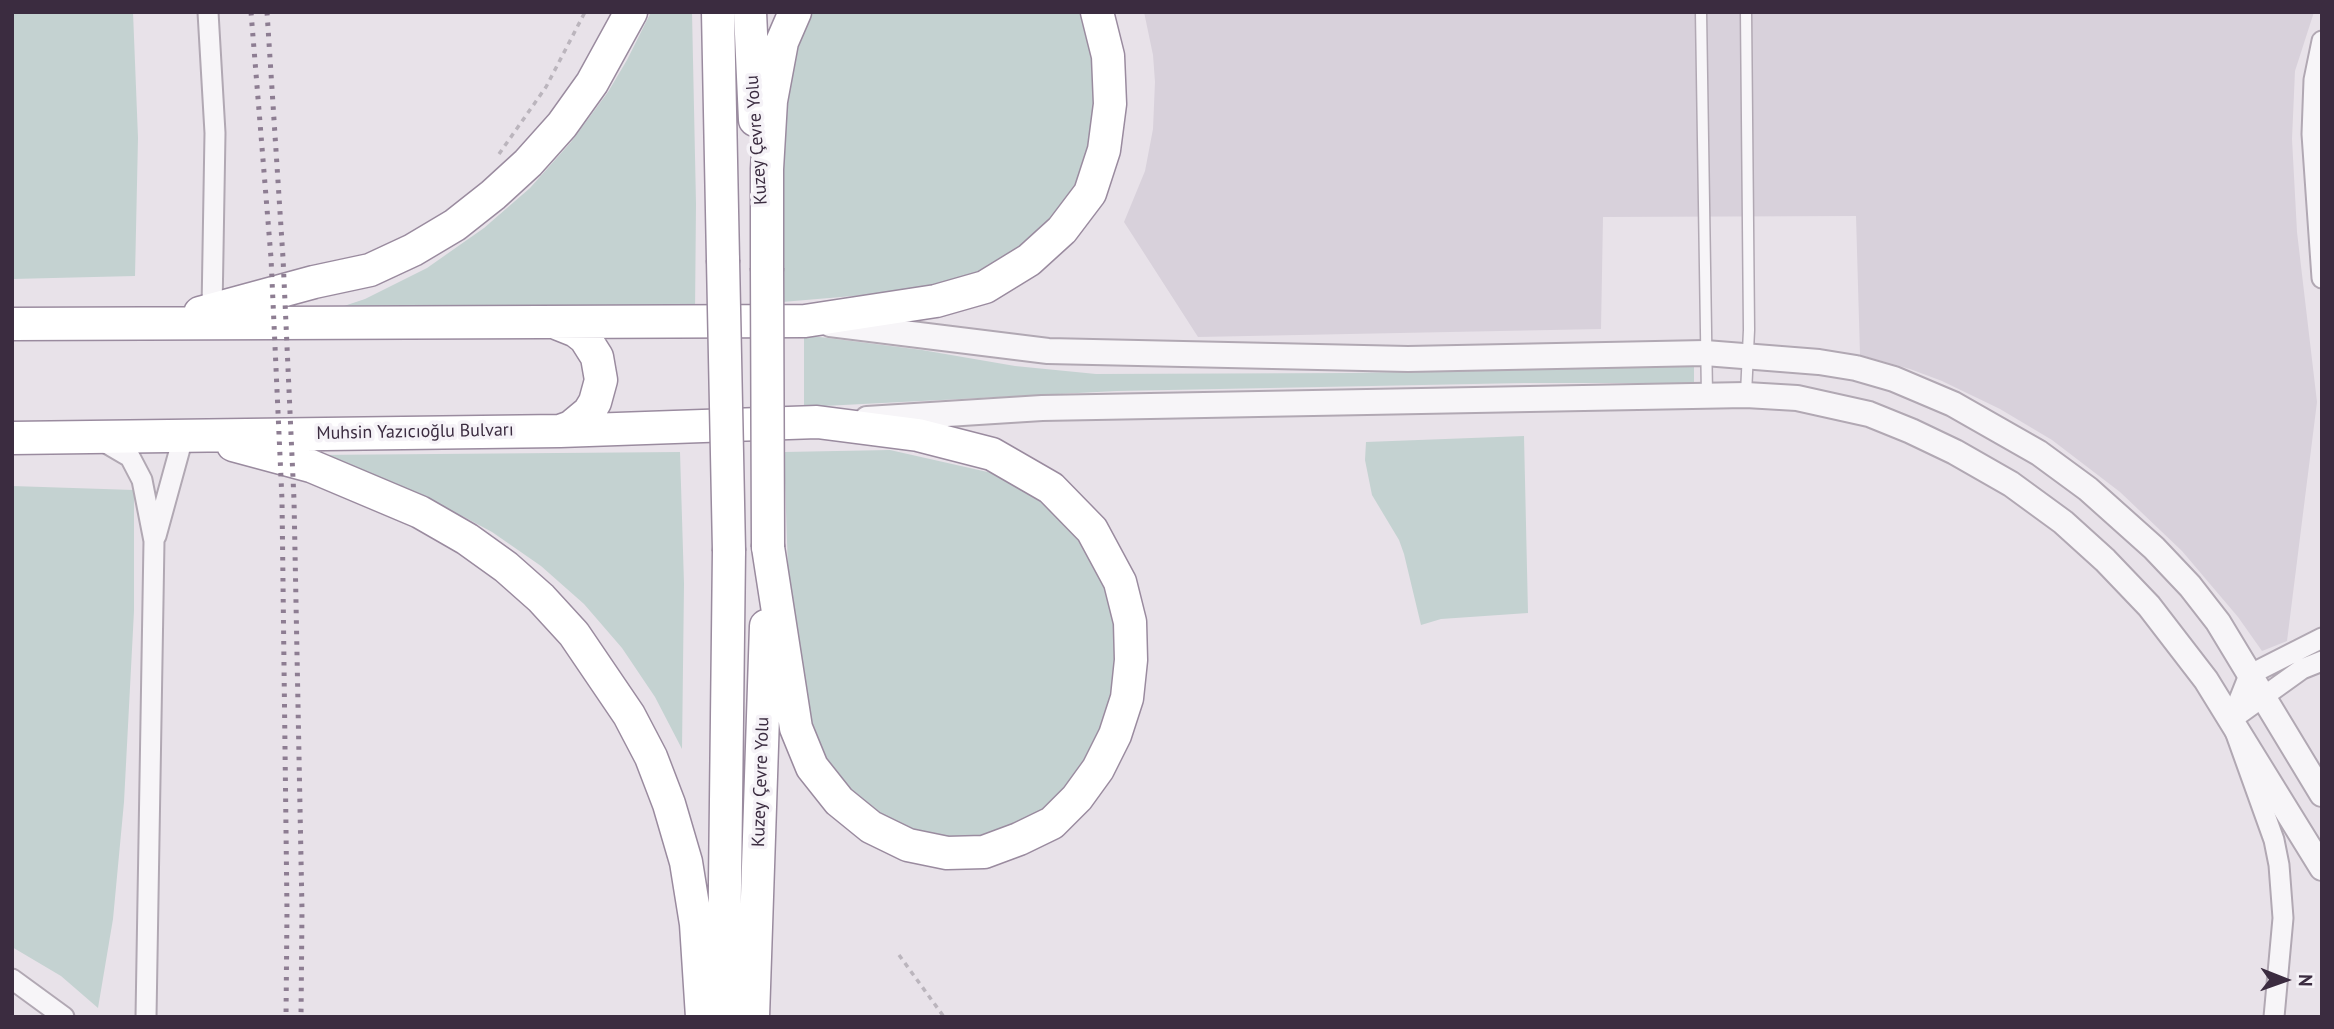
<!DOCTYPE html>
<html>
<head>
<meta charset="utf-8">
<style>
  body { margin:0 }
  #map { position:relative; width:2334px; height:1029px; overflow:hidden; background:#e8e2e9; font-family:"PT Sans",sans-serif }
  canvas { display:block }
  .frame { position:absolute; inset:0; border:14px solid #3b2c40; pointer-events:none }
  .north { position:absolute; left:2250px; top:945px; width:70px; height:70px; -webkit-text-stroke:5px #f5f2f7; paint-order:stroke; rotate:91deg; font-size:19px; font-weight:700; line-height:28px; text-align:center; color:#3b2c40 }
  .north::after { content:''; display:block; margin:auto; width:24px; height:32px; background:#3b2c40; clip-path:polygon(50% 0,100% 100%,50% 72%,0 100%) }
</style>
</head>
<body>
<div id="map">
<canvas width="2334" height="1029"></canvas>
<div class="frame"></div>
<div class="north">N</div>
</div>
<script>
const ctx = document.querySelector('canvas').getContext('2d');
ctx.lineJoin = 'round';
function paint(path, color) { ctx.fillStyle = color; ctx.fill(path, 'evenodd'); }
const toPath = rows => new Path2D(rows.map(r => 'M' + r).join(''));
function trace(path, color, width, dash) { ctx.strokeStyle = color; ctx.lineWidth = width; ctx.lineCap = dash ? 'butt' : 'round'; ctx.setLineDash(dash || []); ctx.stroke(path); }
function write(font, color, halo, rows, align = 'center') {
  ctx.font = font + ' "PT Sans",sans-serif'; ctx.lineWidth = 7; ctx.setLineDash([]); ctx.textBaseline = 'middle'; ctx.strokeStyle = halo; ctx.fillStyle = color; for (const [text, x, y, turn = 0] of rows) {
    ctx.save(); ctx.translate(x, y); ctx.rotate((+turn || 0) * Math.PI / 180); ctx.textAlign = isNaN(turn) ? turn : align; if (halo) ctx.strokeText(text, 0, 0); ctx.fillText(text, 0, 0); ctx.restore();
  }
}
const built = toPath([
  [1144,12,2314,12,2295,71,2292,139,2297,232,2317,402,2287,641,2262,651,2238,617,2182,551,2120,492,2052,440,2000,409,1942,381,1910,369,1860,355,1856,216,1603,217,1601,329,1198,337,1124,222,1145,171,1153,129,1155,82,1153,55]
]);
const green = toPath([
  [12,12,133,12,138,138,135,276,12,279],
  [651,12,692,12,696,204,695,313,326,312,365,299,427,268,484,228,530,188,571,142,608,92,627,60],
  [808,12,1086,12,1093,43,1096,124,1080,175,1071,193,1060,209,1019,254,948,288,782,302,781,124,785,83],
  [804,335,922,350,1015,366,1096,374,1351,373,1694,366,1694,383,1524,383,1117,391,804,407],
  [1524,436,1528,613,1441,619,1421,625,1404,554,1399,540,1372,495,1365,460,1366,442],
  [890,450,992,473,1009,480,1041,499,1085,544,1117,607,1116,706,1056,811,960,845,887,827,819,758,790,630,784,452],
  [680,452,684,584,682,749,655,697,622,648,584,604,541,566,492,532,464,517,313,455],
  [12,486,134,490,134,611,124,802,113,919,98,1008,61,976,12,947]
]);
const path = toPath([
  [499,154,546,87,585,12],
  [899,955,944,1017]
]);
const service = toPath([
  [1701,12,1707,395],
  [1746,394,1749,330,1746,12]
]);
const minor = toPath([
  [208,12,215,133,212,310],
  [2322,41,2314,80,2312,134,2322,278],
  [101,440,130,457,142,480,154,541,146,1017],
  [156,536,184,434],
  [2231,720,2302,669,2322,661],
  [12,979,64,1017],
  [2274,1017,2283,918,2279,865,2274,840,2231,720,2249,675,2322,638]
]);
const tertiary = toPath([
  [830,324,1048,351,1408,359,1705,353,1819,362,1856,368,1894,379,1953,404,2039,453,2088,489,2154,548,2190,586,2218,622,2322,794],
  [867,419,1042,408,1746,395,1797,398,1869,414,1911,431,1955,452,2011,484,2063,522,2105,560,2149,606,2206,680,2322,868]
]);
const trunk = toPath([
  [718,12,723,260],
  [750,12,755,120],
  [767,268,767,169,771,101,782,42,795,12],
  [200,313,314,282,370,270,413,250,455,225,493,195,528,163,562,125,592,83,631,12],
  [556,323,576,331,585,338,597,357,601,380,595,402,589,412,571,427,560,431],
  [12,324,805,321,936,301,985,287,1029,260,1062,230,1090,193,1104,150,1110,104,1108,56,1097,12],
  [12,438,560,431,817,422,918,435,992,454,1051,488,1092,530,1120,582,1130,622,1131,660,1127,698,1115,735,1098,769,1077,798,1052,823,1019,839,984,852,947,853,908,845,871,827,839,801,812,767,796,728,768,547],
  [233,445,311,466,420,512,467,539,506,567,541,598,574,634,629,715,651,757,669,804,686,862,696,924,702,1017],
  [722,1017,724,967,729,551],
  [753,1017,766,626]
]);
const rail = toPath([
  [251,12,271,258,282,500,287,911,286,1017],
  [267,12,283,258,294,500,302,910,301,1017]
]);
const trunkBridge = toPath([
  [723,260,729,551],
  [767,268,768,547]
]);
const streetNames = [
  ["Kuzey Çevre Yolu",757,140,-94],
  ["Muhsin Yazıcıoğlu Bulvarı",415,432,-1],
  ["Kuzey Çevre Yolu",761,782,-88]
];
paint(built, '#d8d1db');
paint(green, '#c4d2d1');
trace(service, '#b1a8b3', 13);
trace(minor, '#b1a8b3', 23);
trace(tertiary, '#b1a8b3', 28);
trace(trunk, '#9a8b9f', 35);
trace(path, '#bbb5bd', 3.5, [5, 5]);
trace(service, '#f7f5f8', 10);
trace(minor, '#f7f5f8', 19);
trace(tertiary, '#f7f5f8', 24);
trace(trunk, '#fff', 32);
trace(rail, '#8d7d92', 5, [3.5, 7]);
trace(trunkBridge, '#9a8b9f', 35, []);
trace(trunkBridge, '#fff', 32);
write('18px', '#3b2c40', '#f5f2f7', streetNames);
</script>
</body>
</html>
